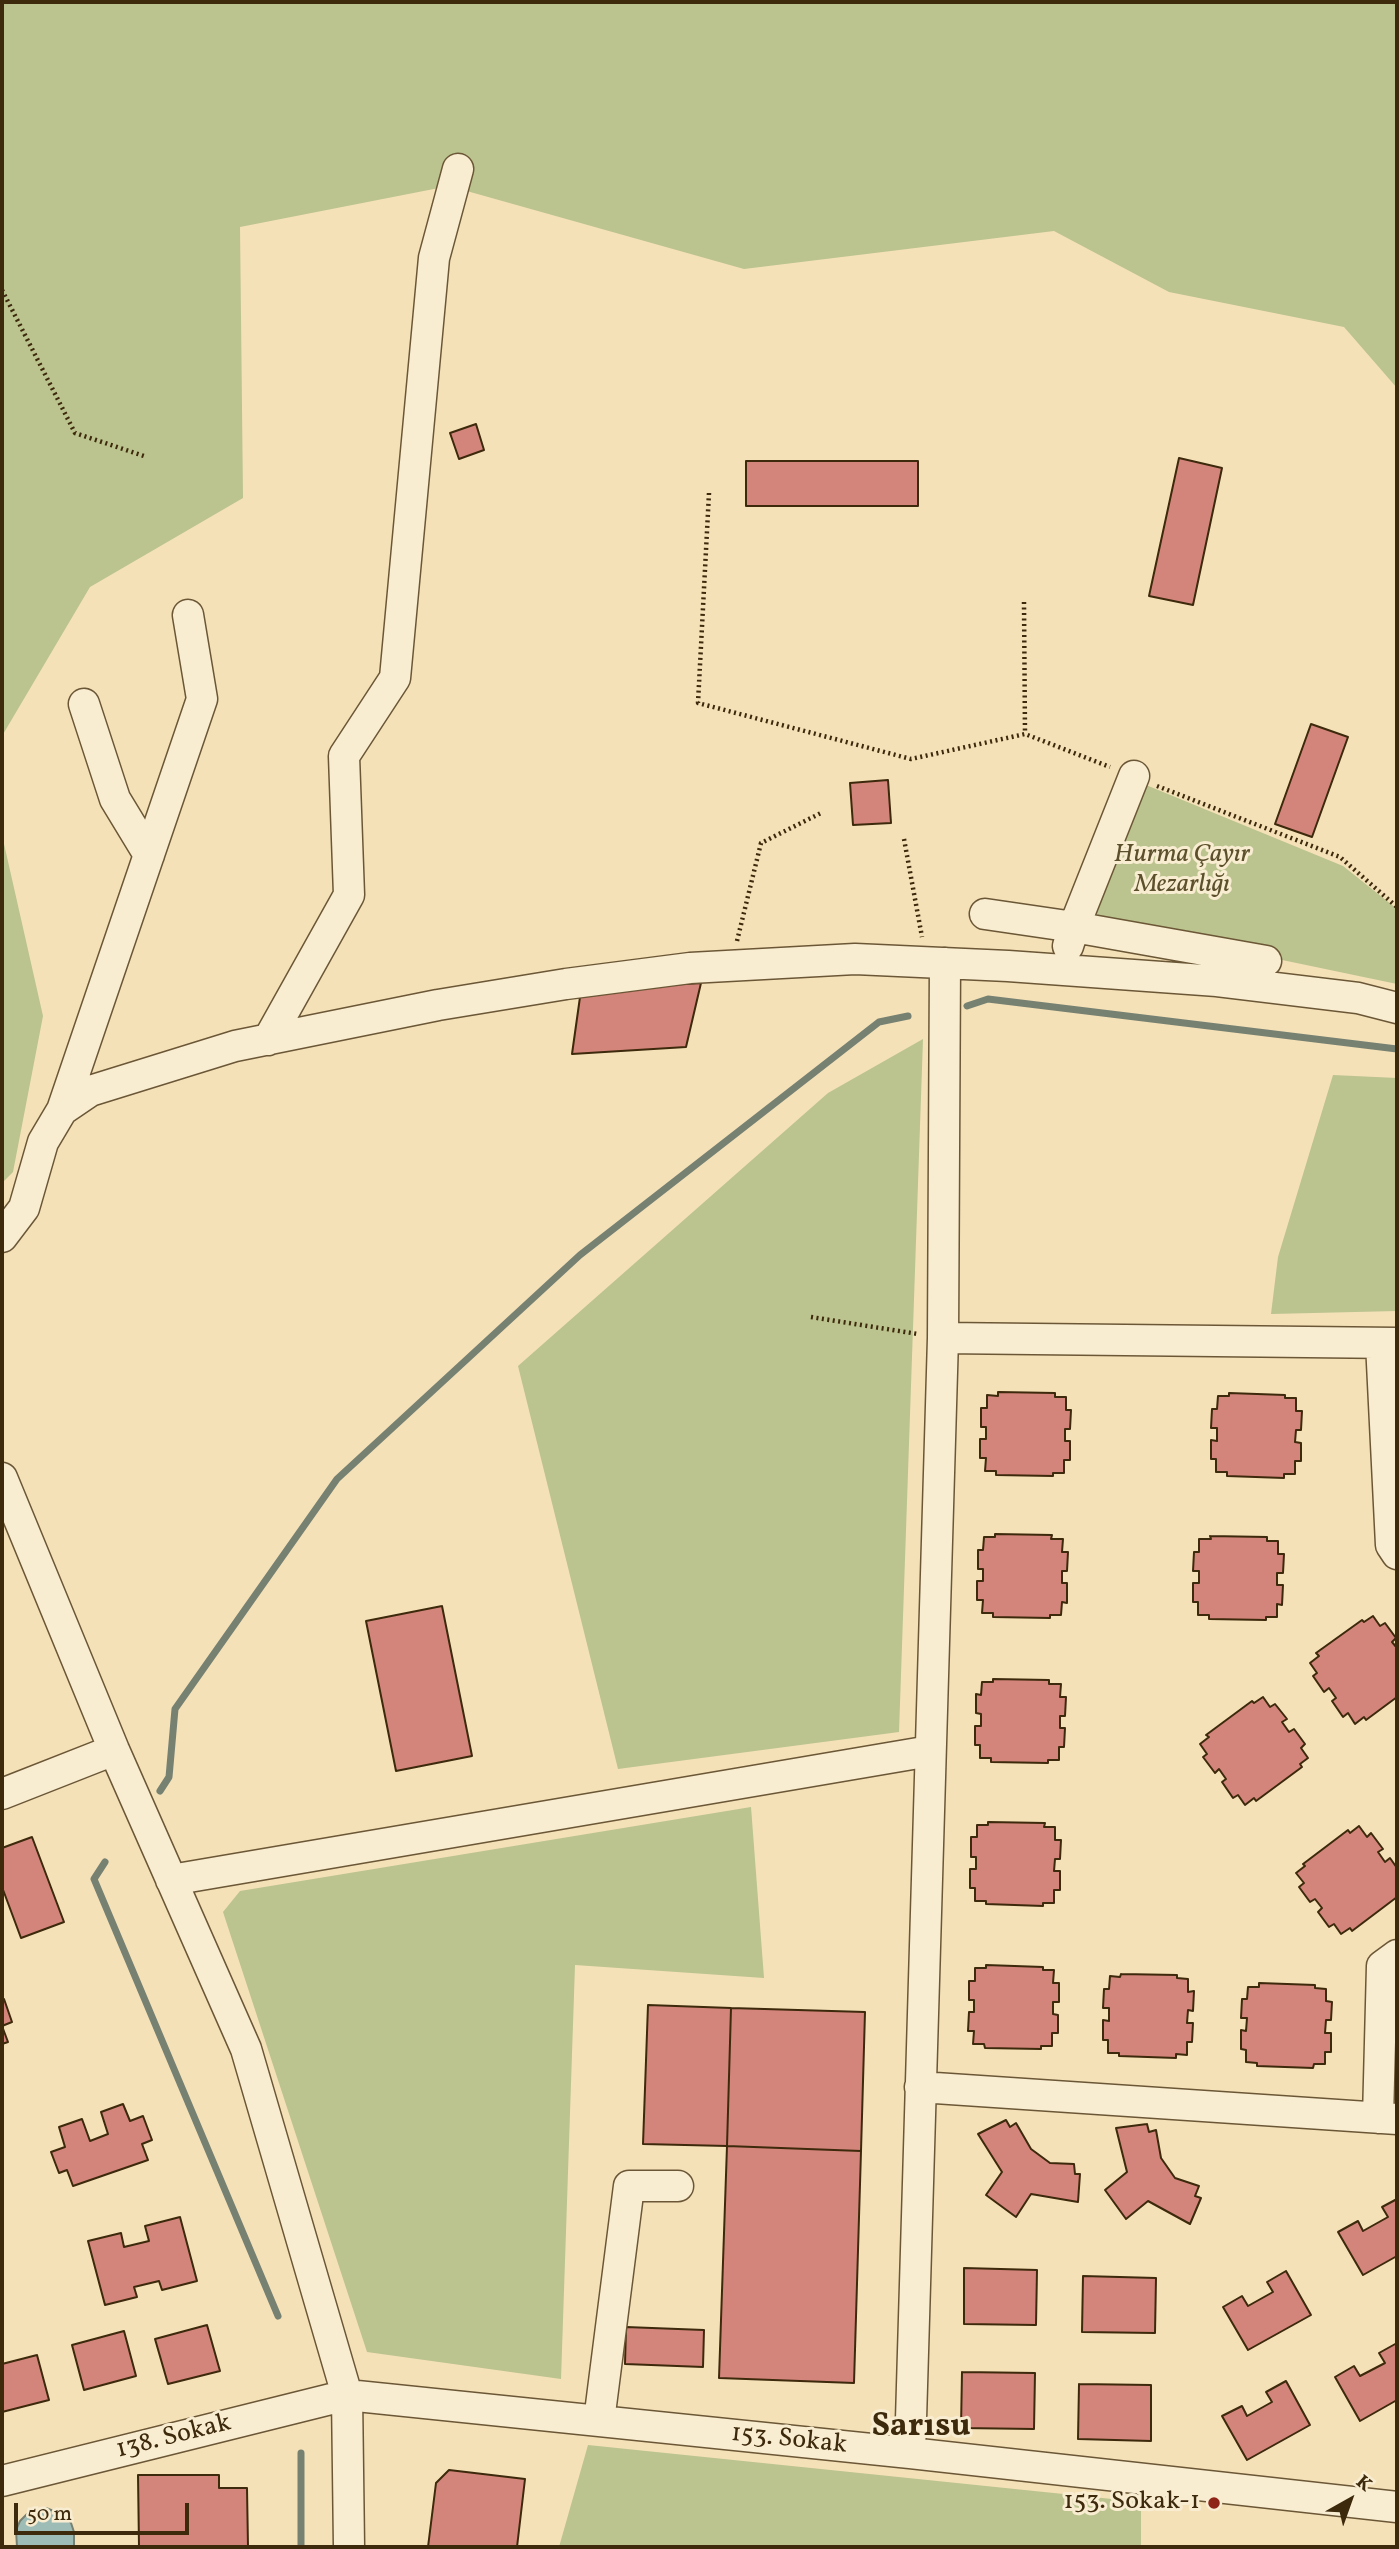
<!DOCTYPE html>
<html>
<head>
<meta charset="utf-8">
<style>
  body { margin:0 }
  #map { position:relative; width:1399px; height:2549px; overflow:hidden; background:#f4e1b8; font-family:Vollkorn,serif }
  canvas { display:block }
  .frame { position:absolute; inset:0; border:4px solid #3d290b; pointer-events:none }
  .north { position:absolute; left:1315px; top:2465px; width:70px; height:70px; -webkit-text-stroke:5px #f8ecd1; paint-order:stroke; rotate:40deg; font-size:19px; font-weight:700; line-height:28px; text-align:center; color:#3d290b }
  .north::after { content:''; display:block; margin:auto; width:24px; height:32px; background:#3d290b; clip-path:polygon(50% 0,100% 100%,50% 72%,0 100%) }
  .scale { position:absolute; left:14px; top:2503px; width:175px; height:32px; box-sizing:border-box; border:4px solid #3d290b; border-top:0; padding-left:9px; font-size:21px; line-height:24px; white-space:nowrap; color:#3d290b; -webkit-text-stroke:5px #f8ecd1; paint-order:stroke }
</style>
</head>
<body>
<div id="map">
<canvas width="1399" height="2549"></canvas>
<div class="frame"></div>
<div class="north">K</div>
<div class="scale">50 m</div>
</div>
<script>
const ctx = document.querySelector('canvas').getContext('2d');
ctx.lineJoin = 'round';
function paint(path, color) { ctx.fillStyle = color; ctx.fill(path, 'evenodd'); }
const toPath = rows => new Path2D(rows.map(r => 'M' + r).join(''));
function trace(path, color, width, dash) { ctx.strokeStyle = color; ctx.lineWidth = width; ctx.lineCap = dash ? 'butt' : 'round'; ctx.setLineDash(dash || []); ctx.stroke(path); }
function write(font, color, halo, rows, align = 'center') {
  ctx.font = font + ' Vollkorn,serif'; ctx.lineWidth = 6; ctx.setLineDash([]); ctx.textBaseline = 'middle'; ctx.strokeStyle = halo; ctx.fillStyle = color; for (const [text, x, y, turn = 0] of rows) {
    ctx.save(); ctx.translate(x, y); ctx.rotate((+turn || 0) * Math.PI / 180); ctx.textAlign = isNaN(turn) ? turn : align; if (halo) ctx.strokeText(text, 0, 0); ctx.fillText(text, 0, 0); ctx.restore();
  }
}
const green = toPath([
  [2,2,1397,2,1397,388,1344,327,1169,292,1054,231,744,269,449,186,240,227,243,498,90,587,2,736],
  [1146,785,1343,866,1397,909,1397,984,1086,919],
  [2,835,43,1016,13,1172,2,1183],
  [923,1039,899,1732,618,1769,518,1366,828,1093],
  [1333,1075,1397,1078,1397,1311,1271,1314,1278,1257],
  [751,1807,764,1978,575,1965,561,2379,367,2352,223,1912,240,1891],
  [588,2445,1141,2502,1141,2547,559,2547]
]);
const water = toPath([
  [46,2508,64,2515,71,2523,74,2532,74,2547,17,2547,16,2530,20,2521,27,2514,46,2508]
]);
const stream = toPath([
  [967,1006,988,999,1397,1049],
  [160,1791,169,1777,175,1709,337,1479,580,1255,879,1022,908,1016],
  [105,1862,94,1879,278,2316],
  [301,2547,301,2453]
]);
const building = toPath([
  [476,424,484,450,459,459,450,433,476,424],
  [1179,458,1222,468,1193,605,1149,596,1179,458],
  [746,461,918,461,918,506,746,506,746,461],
  [1311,724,1348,737,1312,837,1275,824,1311,724],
  [888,780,891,823,853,825,850,783,888,780],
  [701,983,686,1047,572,1054,581,990,701,983],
  [998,1392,1055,1393,1055,1397,1066,1397,1066,1410,1071,1410,1070,1429,1065,1429,1065,1441,1070,1441,1070,1460,1064,1460,1064,1473,1053,1473,1053,1476,996,1475,996,1471,985,1471,986,1458,980,1458,980,1439,986,1439,986,1427,981,1427,981,1408,987,1408,987,1395,998,1396,998,1392],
  [1229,1393,1285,1395,1285,1398,1296,1398,1296,1411,1302,1411,1301,1430,1296,1430,1295,1442,1301,1443,1301,1461,1295,1461,1295,1474,1284,1474,1284,1478,1227,1476,1227,1472,1216,1472,1216,1459,1211,1459,1211,1440,1217,1441,1217,1428,1211,1428,1212,1409,1217,1409,1218,1396,1229,1396,1229,1393],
  [995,1534,1052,1535,1051,1539,1063,1539,1062,1552,1068,1552,1067,1571,1062,1571,1062,1583,1067,1583,1067,1603,1062,1602,1061,1615,1050,1615,1050,1618,993,1617,993,1613,982,1613,983,1600,977,1600,977,1581,983,1581,983,1569,978,1569,978,1550,983,1550,984,1537,995,1537,995,1534],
  [1210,1536,1267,1537,1267,1541,1278,1541,1278,1554,1284,1554,1283,1573,1277,1573,1277,1585,1283,1585,1282,1605,1277,1604,1277,1617,1266,1617,1266,1620,1209,1619,1209,1615,1198,1615,1198,1602,1193,1602,1193,1583,1199,1583,1199,1571,1193,1571,1194,1552,1199,1552,1199,1539,1211,1539,1210,1536],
  [442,1606,472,1756,396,1771,366,1621,442,1606],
  [1373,1616,1380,1626,1385,1623,1396,1638,1392,1642,1397,1648,1397,1697,1366,1720,1364,1717,1355,1724,1348,1713,1343,1717,1332,1701,1336,1698,1329,1688,1324,1692,1313,1676,1317,1673,1310,1663,1319,1656,1316,1653,1362,1620,1364,1622,1373,1616],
  [993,1679,1049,1680,1049,1684,1061,1684,1060,1697,1066,1697,1065,1716,1060,1716,1060,1728,1065,1728,1064,1747,1059,1747,1059,1760,1048,1760,1048,1763,991,1762,991,1758,980,1758,980,1745,975,1745,975,1726,981,1726,981,1714,976,1713,976,1694,981,1695,982,1682,993,1682,993,1679],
  [1263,1697,1270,1707,1275,1704,1287,1719,1282,1722,1289,1732,1294,1729,1305,1744,1301,1748,1308,1758,1300,1764,1302,1767,1256,1801,1254,1798,1245,1805,1238,1795,1233,1798,1222,1782,1226,1779,1219,1769,1215,1773,1203,1757,1207,1754,1200,1744,1209,1737,1206,1735,1252,1701,1254,1703,1263,1697],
  [988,1822,1045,1823,1044,1827,1055,1827,1055,1840,1061,1840,1060,1859,1055,1859,1054,1871,1060,1871,1060,1890,1054,1890,1054,1903,1043,1903,1043,1906,986,1904,986,1901,975,1901,975,1888,970,1888,970,1869,976,1869,976,1857,971,1857,971,1837,977,1837,977,1825,988,1825,988,1822],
  [1359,1826,1367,1837,1371,1833,1383,1849,1378,1852,1385,1862,1390,1858,1397,1868,1397,1897,1352,1931,1350,1928,1341,1934,1334,1924,1329,1927,1318,1912,1322,1908,1315,1899,1310,1902,1299,1887,1304,1883,1296,1873,1305,1866,1303,1864,1348,1830,1350,1833,1359,1826],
  [32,1837,64,1922,21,1938,2,1887,2,1848,32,1837],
  [986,1965,1043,1967,1043,1970,1054,1970,1053,1983,1059,1983,1059,2002,1053,2002,1053,2014,1058,2015,1058,2033,1052,2033,1052,2046,1041,2046,1041,2049,985,2048,984,2044,973,2044,974,2031,968,2031,969,2012,974,2012,974,2000,969,2000,969,1981,975,1981,975,1968,986,1968,986,1965],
  [1121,1974,1177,1975,1177,1978,1188,1979,1188,1992,1194,1991,1193,2011,1188,2010,1187,2023,1193,2023,1192,2042,1187,2042,1187,2055,1176,2054,1176,2058,1119,2056,1119,2053,1108,2053,1108,2040,1103,2040,1103,2020,1109,2021,1109,2008,1103,2008,1104,1989,1109,1989,1110,1976,1120,1977,1121,1974],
  [1259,1983,1315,1985,1315,1988,1326,1989,1326,2001,1332,2002,1331,2020,1326,2020,1325,2033,1331,2033,1331,2052,1325,2052,1325,2064,1314,2064,1313,2068,1257,2066,1257,2063,1246,2062,1246,2050,1241,2049,1241,2030,1246,2031,1247,2018,1241,2018,1242,1999,1247,1999,1248,1987,1259,1987,1259,1983],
  [2,1999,4,1999,12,2022,2,2026,8,2042,2,2044,2,1999],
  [648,2005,731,2008,727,2146,643,2144,648,2005],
  [731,2008,865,2012,861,2151,727,2146,731,2008],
  [123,2104,130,2121,143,2116,152,2140,142,2144,148,2160,73,2186,67,2170,59,2173,51,2152,65,2147,59,2127,82,2119,90,2141,108,2134,101,2112,123,2104],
  [1006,2120,1010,2127,1016,2123,1031,2149,1050,2163,1074,2164,1075,2174,1080,2174,1078,2202,1031,2194,1016,2217,986,2195,1002,2172,978,2134,1006,2120],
  [1147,2124,1149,2132,1156,2130,1161,2158,1175,2178,1199,2186,1195,2196,1201,2198,1190,2224,1148,2201,1126,2219,1105,2190,1127,2172,1116,2128,1147,2124],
  [727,2146,861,2151,854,2383,719,2378,727,2146],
  [1397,2199,1397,2256,1363,2275,1338,2232,1358,2221,1363,2231,1388,2217,1382,2207,1397,2199],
  [180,2217,197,2281,162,2290,159,2281,134,2287,137,2297,105,2305,88,2241,121,2233,124,2247,149,2241,145,2226,180,2217],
  [964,2268,1037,2270,1036,2325,964,2324,964,2268],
  [1286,2271,1311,2315,1248,2350,1223,2307,1242,2296,1248,2306,1273,2292,1267,2282,1286,2271],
  [1083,2276,1156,2278,1155,2333,1082,2332,1083,2276],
  [207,2325,220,2371,168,2384,155,2339,207,2325],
  [626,2327,704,2330,703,2367,625,2364,626,2327],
  [124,2331,136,2376,84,2390,72,2345,124,2331],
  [1397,2343,1397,2400,1360,2421,1335,2377,1354,2366,1360,2376,1385,2363,1379,2353,1397,2343],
  [37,2355,49,2400,2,2412,2,2364,37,2355],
  [962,2372,1035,2373,1034,2429,961,2428,962,2372],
  [1286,2381,1310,2425,1247,2460,1222,2416,1242,2406,1247,2416,1272,2402,1266,2392,1286,2381],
  [1079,2384,1151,2385,1151,2441,1078,2439,1079,2384],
  [449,2470,525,2479,517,2547,428,2547,436,2483,449,2470],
  [138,2475,219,2475,219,2488,247,2488,248,2547,139,2547,138,2475]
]);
const path = toPath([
  [2,290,75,433,144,456],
  [709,493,698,703,911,759,1025,734,1110,767],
  [1024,602,1025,734],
  [1157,786,1340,857,1397,907],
  [904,839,922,937],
  [737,941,761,843,823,812],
  [811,1317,918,1334]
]);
const minor = toPath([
  [84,704,115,799,149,855],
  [985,914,1074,927,1134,776],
  [1068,946,1074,927,1266,961],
  [268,1040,349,895,344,756,395,678,434,258,458,169],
  [62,1110,202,699,188,615],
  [2,1237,24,1208,43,1142,62,1110,90,1091,235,1046,438,1005,566,984,690,968,855,959,1008,966,1217,981,1358,998,1397,1008],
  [943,1338,1397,1343],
  [1381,1343,1391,1545,1397,1554],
  [2,1478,114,1750,246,2049,347,2395,349,2547],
  [2,1794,114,1750],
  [171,1880,930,1751],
  [920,2087,1397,2119],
  [1378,2118,1382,1966,1397,1955],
  [599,2421,629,2186,678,2186],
  [910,2453,943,1338,945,963],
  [2,2481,347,2395,910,2453,1397,2507]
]);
const markers = [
  [1214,2503,7,"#8f2418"]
];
const parkNames = [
  ["Hurma Çayır",1182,856],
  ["Mezarlığı",1182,886]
];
const streetNames = [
  ["138. Sokak",174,2438,-14],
  ["153. Sokak",789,2441,6]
];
const poiNames = [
  ["153. Sokak-1",1200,2503]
];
const districtNames = [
  ["Sarısu",921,2429]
];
paint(green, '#bbc38f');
paint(water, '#9ebcb6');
trace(water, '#778172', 2);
trace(stream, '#778172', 7);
paint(building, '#d3847b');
trace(building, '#3d290b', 2);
trace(minor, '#6b5736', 33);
trace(path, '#3d290b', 4.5, [2, 3.5]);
trace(minor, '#f8ecd1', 30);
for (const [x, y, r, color] of markers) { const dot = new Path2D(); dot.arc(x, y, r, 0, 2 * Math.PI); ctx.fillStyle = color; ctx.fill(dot); trace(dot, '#f8ecd1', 2.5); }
write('italic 26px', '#5c502c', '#f8ecd1', parkNames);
write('26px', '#3d290b', '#f8ecd1', streetNames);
write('26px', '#3d290b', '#f8ecd1', poiNames, 'right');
write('bold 33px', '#3d290b', '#f8ecd1', districtNames);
</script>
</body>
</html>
